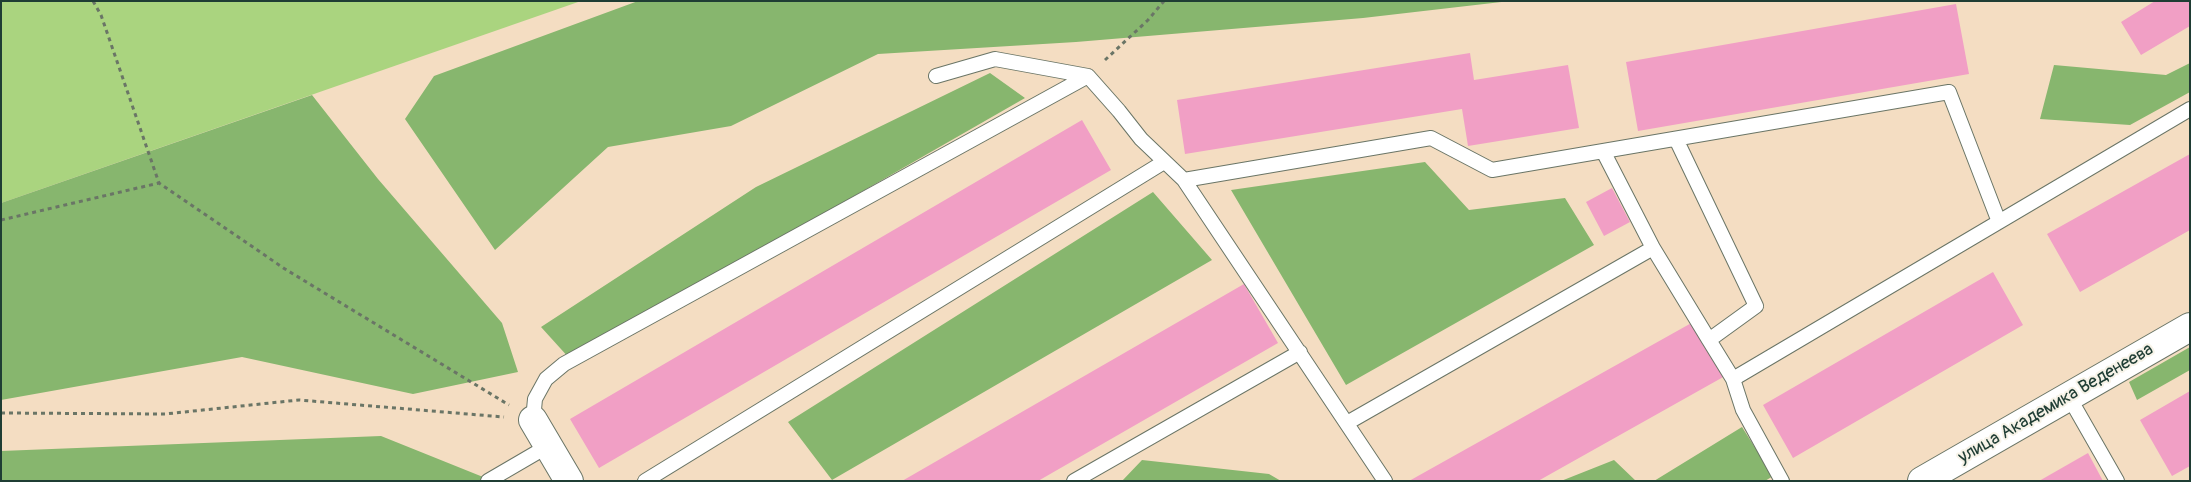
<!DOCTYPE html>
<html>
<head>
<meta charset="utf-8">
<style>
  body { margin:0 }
  #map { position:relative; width:2191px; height:482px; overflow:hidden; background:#f4ddc2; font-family:Pangolin,sans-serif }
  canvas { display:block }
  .frame { position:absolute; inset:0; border:2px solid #1f3d34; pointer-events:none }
</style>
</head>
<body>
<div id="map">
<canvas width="2191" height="482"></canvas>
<div class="frame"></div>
</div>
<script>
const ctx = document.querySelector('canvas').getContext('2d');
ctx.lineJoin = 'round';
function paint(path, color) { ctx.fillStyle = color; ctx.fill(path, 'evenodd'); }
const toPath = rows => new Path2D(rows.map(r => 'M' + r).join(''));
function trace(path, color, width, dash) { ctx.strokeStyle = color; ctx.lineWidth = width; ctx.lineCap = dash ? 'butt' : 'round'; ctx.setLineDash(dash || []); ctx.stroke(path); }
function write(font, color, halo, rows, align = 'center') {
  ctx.font = font + ' Pangolin,sans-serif'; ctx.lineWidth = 4; ctx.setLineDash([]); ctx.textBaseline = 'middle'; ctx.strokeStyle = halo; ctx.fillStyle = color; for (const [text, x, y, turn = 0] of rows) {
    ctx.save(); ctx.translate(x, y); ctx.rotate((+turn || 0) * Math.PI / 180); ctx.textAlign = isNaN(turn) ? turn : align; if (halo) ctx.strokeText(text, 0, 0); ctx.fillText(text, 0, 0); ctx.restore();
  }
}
const green = toPath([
  [1,1,581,1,1,203]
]);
const forest = toPath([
  [638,1,1510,1,1363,18,1076,42,878,54,731,126,608,147,495,250,405,119,434,76],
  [2190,63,2190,92,2130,125,2040,119,2054,65,2166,75],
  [990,73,1025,98,570,359,541,327,756,187],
  [312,95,378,179,502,323,518,372,413,394,242,357,1,400,1,203],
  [1425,162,1469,210,1565,198,1594,245,1346,385,1231,190],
  [1153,192,1212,260,832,480,788,422],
  [2190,347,2190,370,2137,400,2129,382],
  [1742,427,1773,476,1765,481,1654,481],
  [381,436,493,481,1,481,1,451],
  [1142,460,1269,474,1281,481,1122,481],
  [1614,460,1636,481,1561,481]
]);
const building = toPath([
  [2155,1,2190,1,2190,26,2141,55,2121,22],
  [1956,4,1969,74,1638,131,1626,62],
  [1470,53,1474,80,1568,65,1579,128,1468,146,1462,109,1185,154,1177,100],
  [1082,120,1111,170,599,468,570,419],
  [2190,154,2190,230,2080,292,2047,234],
  [1612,188,1630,222,1604,236,1586,202],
  [1993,272,2023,325,1793,458,1763,405],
  [1244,284,1278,343,1038,481,902,481],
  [1695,321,1725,376,1538,481,1409,481],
  [2190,391,2190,466,2172,476,2140,420],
  [2088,453,2103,481,2039,481]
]);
const path = toPath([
  [93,1,101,15,159,183,285,269,509,405],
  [1105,60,1148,20,1164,1],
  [1,220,159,183],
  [1,413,165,414,299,400,504,417]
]);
const service = toPath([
  [936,76,995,59,1088,76,1119,111,1141,139,1184,180,1385,481],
  [1676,139,1756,306,1709,340,1733,379,1743,410,1782,481],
  [1603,151,1653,248],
  [1184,180,1431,138,1492,170,1949,92,1999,222],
  [1733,379,2190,109],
  [2069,397,2117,481],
  [533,420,535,399,546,379,564,364,1088,76],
  [1347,423,1653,248,1709,340],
  [488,481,548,446],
  [645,481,1164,162],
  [1074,481,1300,352]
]);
const minor = toPath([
  [533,420,569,481]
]);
const tertiary = toPath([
  [1922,481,2190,327]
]);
const streetNames = [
  ["улица Академика Веденеева",2056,404,-30]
];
paint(green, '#aad47f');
paint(forest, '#87b66e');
paint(building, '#f19fc5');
trace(service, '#6a7566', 16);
trace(minor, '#6a7566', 30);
trace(tertiary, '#6a7566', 30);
trace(path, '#6a7566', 3, [4, 4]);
trace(service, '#fff', 14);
trace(minor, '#fff', 28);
trace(tertiary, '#fff', 28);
write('18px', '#1f3d34', '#f7f3e8', streetNames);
</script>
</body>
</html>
